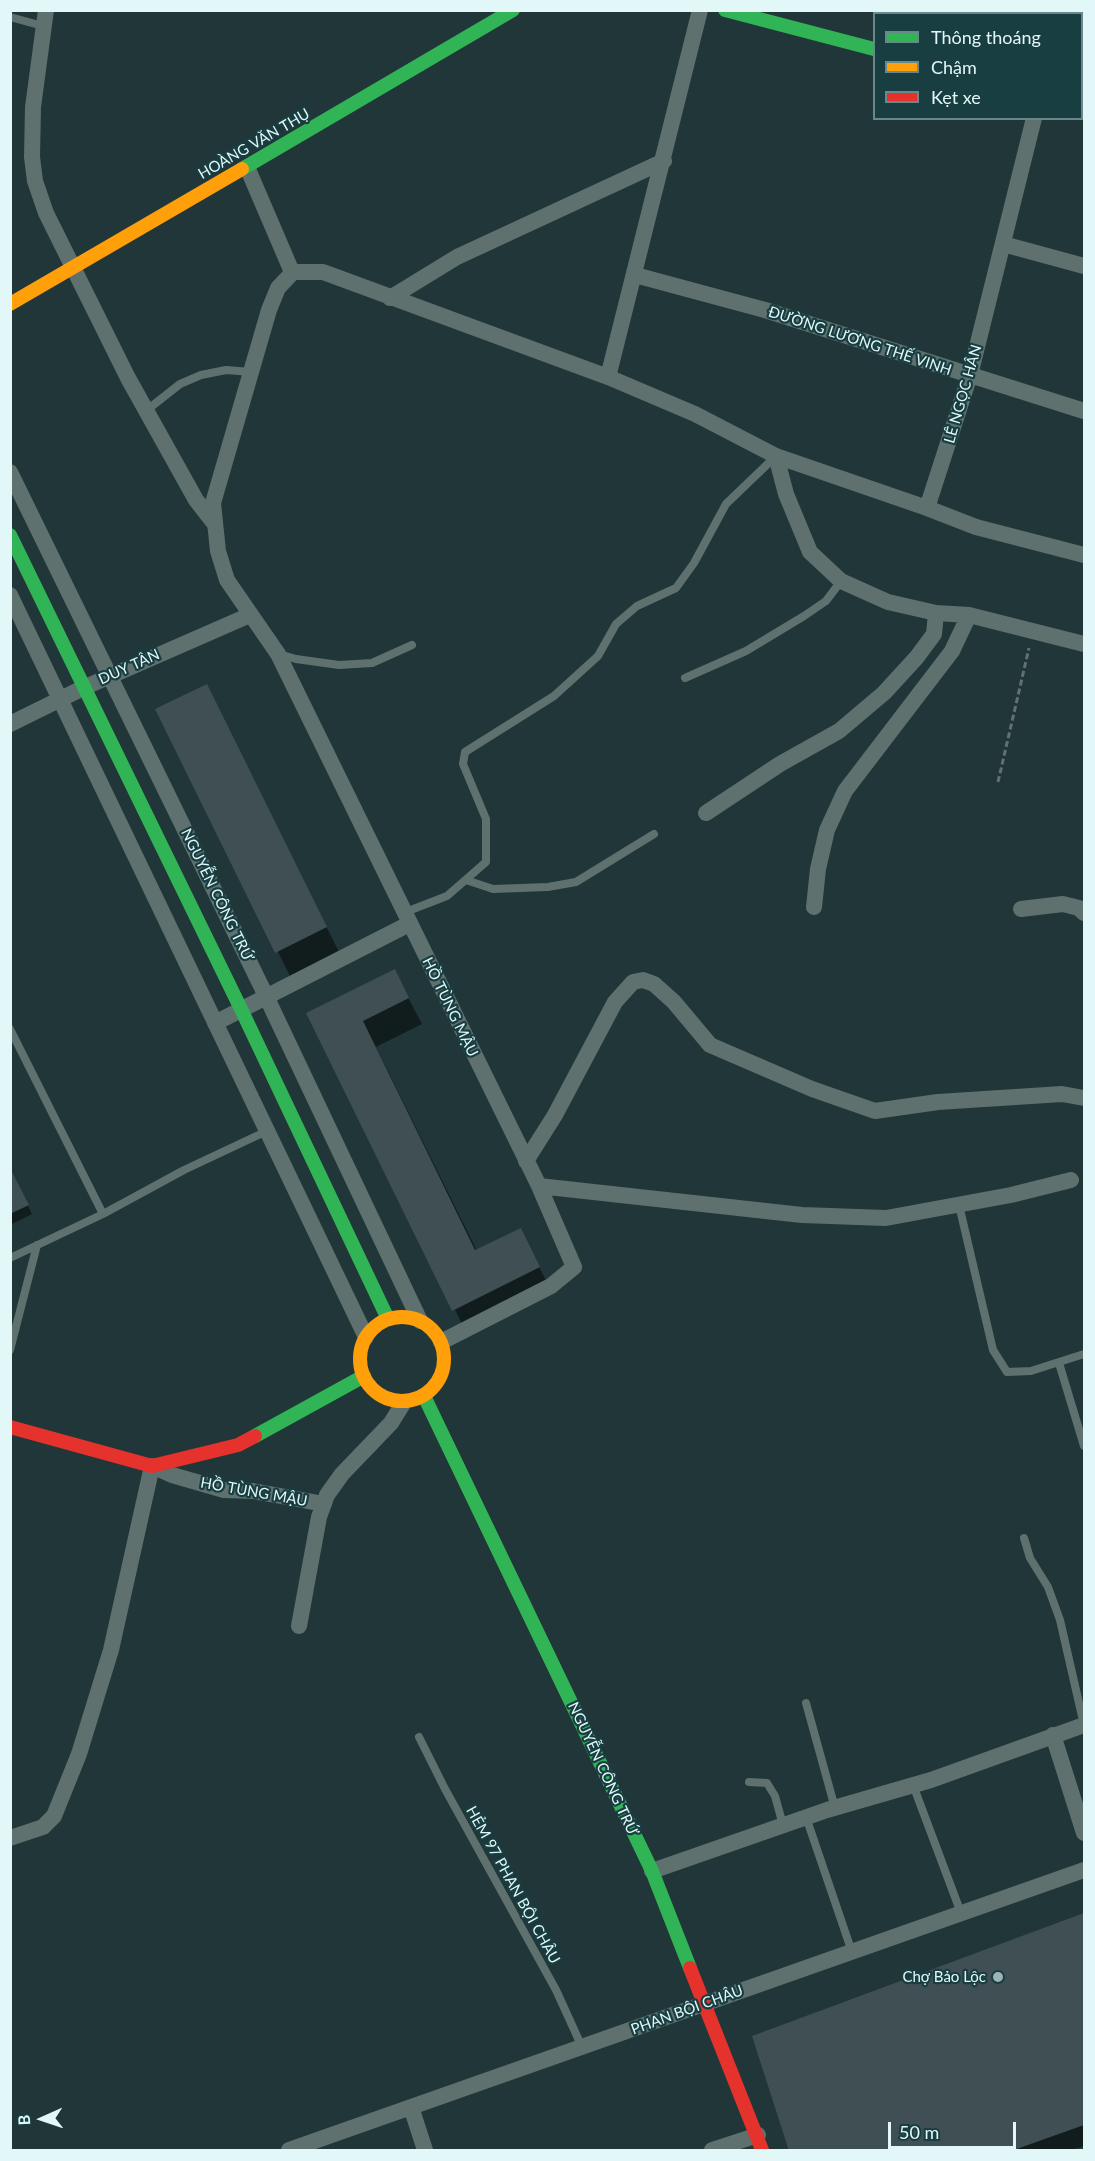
<!DOCTYPE html>
<html>
<head>
<meta charset="utf-8">
<style>
  body { margin:0 }
  #map { position:relative; width:1095px; height:2161px; overflow:hidden; background:#213638; font-family:Lato,sans-serif }
  canvas { display:block }
  .frame { position:absolute; inset:0; border:12px solid #e2f7f8; pointer-events:none }
  .legend { position:absolute; left:873px; top:12px; width:210px; height:108px; box-sizing:border-box; background:#183e41; border:2px solid #69888a; margin:0; padding:8px 10px; list-style:none; font-size:18px; color:#e2f7f8 }
  .legend li { display:flex; align-items:center; gap:12px; height:30px }
  .legend b { width:30px; border:2px solid #69888a }
  .north { position:absolute; left:12px; top:2089px; width:60px; height:60px; -webkit-text-stroke:4px #183e41; paint-order:stroke; rotate:267deg; font-size:16px; font-weight:700; line-height:24px; text-align:center; color:#e2f7f8 }
  .north::after { content:''; display:block; margin:auto; width:21px; height:27px; background:#e2f7f8; clip-path:polygon(50% 0,100% 100%,50% 72%,0 100%) }
  .scale { position:absolute; left:888px; top:2122px; width:128px; height:27px; box-sizing:border-box; border:3px solid #e2f7f8; border-top:0; padding-left:8px; font-size:18px; line-height:21px; white-space:nowrap; color:#e2f7f8; -webkit-text-stroke:4px #183e41; paint-order:stroke }
</style>
</head>
<body>
<div id="map">
<canvas width="1095" height="2161"></canvas>
<div class="frame"></div>
<ul class="legend">
<li><b style="height:8px;background:#30b455"></b>Thông thoáng</li>
<li><b style="height:8px;background:#ff9f0a"></b>Chậm</li>
<li><b style="height:8px;background:#e5322d"></b>Kẹt xe</li>
</ul>
<div class="north">B</div>
<div class="scale">50 m</div>
</div>
<script>
const ctx = document.querySelector('canvas').getContext('2d');
ctx.lineJoin = 'round';
function paint(path, color) { ctx.fillStyle = color; ctx.fill(path, 'evenodd'); }
const toPath = rows => new Path2D(rows.map(r => 'M' + r).join(''));
function trace(path, color, width, dash) { ctx.strokeStyle = color; ctx.lineWidth = width; ctx.lineCap = dash ? 'butt' : 'round'; ctx.setLineDash(dash || []); ctx.stroke(path); }
function write(font, color, halo, rows, align = 'center') {
  ctx.font = font + ' Lato,sans-serif'; ctx.lineWidth = 4.5; ctx.setLineDash([]); ctx.textBaseline = 'middle'; ctx.strokeStyle = halo; ctx.fillStyle = color; for (const [text, x, y, turn = 0] of rows) {
    ctx.save(); ctx.translate(x, y); ctx.rotate((+turn || 0) * Math.PI / 180); ctx.textAlign = isNaN(turn) ? turn : align; if (halo) ctx.strokeText(text, 0, 0); ctx.fillText(text, 0, 0); ctx.restore();
  }
}
const shadow = toPath([
  [206,686,340,954,291,978,157,710],
  [394,971,422,1024,376,1047,477,1251,520,1230,553,1294,468,1336,308,1014],
  [10,1169,32,1214,10,1225],
  [1082,1915,1084,1919,1084,2146,1071,2150,790,2150]
]);
const building = toPath([
  [207,684,327,927,275,953,155,709],
  [395,969,409,998,363,1021,475,1250,521,1228,540,1267,452,1311,306,1013],
  [10,1168,29,1205,10,1214],
  [1084,1913,1084,2125,1011,2151,789,2151,752,2036]
]);
const path = toPath([
  [998,782,1029,648]
]);
const lane = toPath([
  [10,17,43,26],
  [147,410,180,384,201,375,226,370,251,372],
  [279,654,296,659,339,665,372,663,412,645],
  [685,678,746,651,804,616,826,601,841,581],
  [466,880,493,889,548,887,576,882,654,834],
  [403,913,447,896,486,862,486,819,463,764,465,752,554,696,598,656,616,624,637,606,676,588,694,563,726,504,776,456],
  [10,1029,103,1214,10,1258],
  [959,1205,993,1350,1007,1372,1031,1371,1084,1354],
  [103,1214,184,1170,267,1131],
  [10,1350,37,1245],
  [1059,1363,1084,1446],
  [1024,1538,1030,1558,1048,1587,1060,1620,1084,1725],
  [806,1703,835,1808],
  [419,1737,445,1789,556,1990,582,2047],
  [749,1782,767,1783,775,1796,783,1825],
  [913,1785,961,1913],
  [806,1817,852,1952]
]);
const street = toPath([
  [46,10,33,107,32,157,35,181,46,213,128,378,196,500,214,523],
  [908,14,909,10],
  [1062,14,1063,10],
  [1034,118,970,375,927,508,976,527,1084,555],
  [247,167,292,272],
  [1003,244,1084,266],
  [635,275,765,310,1084,411],
  [390,298,457,257,664,161],
  [608,377,700,10],
  [776,456,786,494,810,552,841,581,888,602,936,613,969,615,1084,644],
  [10,472,266,996,420,1321],
  [10,595,366,1337],
  [10,724,83,688,250,615],
  [706,813,780,764,839,731,884,693,917,657,934,634,936,613],
  [814,907,818,869,827,830,845,791,952,651,969,615],
  [1021,909,1063,904,1079,908,1084,913],
  [215,1023,409,924],
  [526,1161,555,1115,615,1002,633,982,643,980,654,984,674,1002,710,1045,812,1089,875,1111,938,1102,1062,1094,1084,1098],
  [539,1186,802,1215,886,1218,1011,1195,1071,1180],
  [441,1342,551,1286,574,1267,539,1186,278,654,227,580,218,551,213,503,269,310,278,288,293,272,323,272,608,377,695,414,776,456,927,508],
  [299,1626,319,1517,327,1495,342,1474,391,1423,404,1402],
  [1053,1735,1084,1833],
  [10,1838,43,1827,54,1816,79,1754,111,1650,152,1466,172,1475,224,1490,253,1491,324,1504],
  [652,1871,827,1810,931,1780,1084,1725],
  [411,2107,425,2150],
  [289,2150,1084,1870],
  [712,2150,758,2135]
]);
const fast = toPath([
  [725,10,874,49],
  [1082,103,1084,104],
  [242,169,513,10],
  [10,535,241,1009,388,1319],
  [424,1396,652,1871,690,1968],
  [255,1436,364,1376]
]);
const slow = toPath([
  [10,304,242,169],
  '360 1359a42 42 0 1 1 84 0a42 42 0 1 1-84 0Z'
]);
const jam = toPath([
  [10,1427,152,1466,238,1445,255,1436],
  [690,1968,762,2150]
]);
const markers = [
  [998,1977,6,"#9eb3b5"]
];
const streetNames = [
  ["HOÀNG VĂN THỤ",254,144,-30],
  ["ĐƯỜNG LƯƠNG THẾ VINH",860,341,18],
  ["LÊ NGỌC HÂN",963,394,-74],
  ["DUY TÂN",129,667,-24],
  ["NGUYỄN CÔNG TRỨ",217,895,64],
  ["HỒ TÙNG MẬU",450,1007,64],
  ["HỒ TÙNG MẬU",254,1492,10],
  ["NGUYỄN CÔNG TRỨ",603,1769,65],
  ["HẺM 97 PHAN BỘI CHÂU",513,1885,61],
  ["PHAN BỘI CHÂU",687,2010,-20]
];
const poiNames = [
  ["Chợ Bảo Lộc",986,1977]
];
paint(shadow, '#0007');
paint(building, '#404f53');
trace(path, '#61716f', 3, [6, 3]);
trace(lane, '#5e716e', 8);
trace(street, '#5e716e', 16);
trace(fast, '#30b455', 14);
trace(slow, '#ff9f0a', 14);
trace(jam, '#e5322d', 14);
for (const [x, y, r, color] of markers) { const dot = new Path2D(); dot.arc(x, y, r, 0, 2 * Math.PI); ctx.fillStyle = color; ctx.fill(dot); trace(dot, '#183e41', 2); }
write('15px', '#e2f7f8', '#183e41', streetNames);
write('15px', '#e2f7f8', '#183e41', poiNames, 'right');
</script>
</body>
</html>
